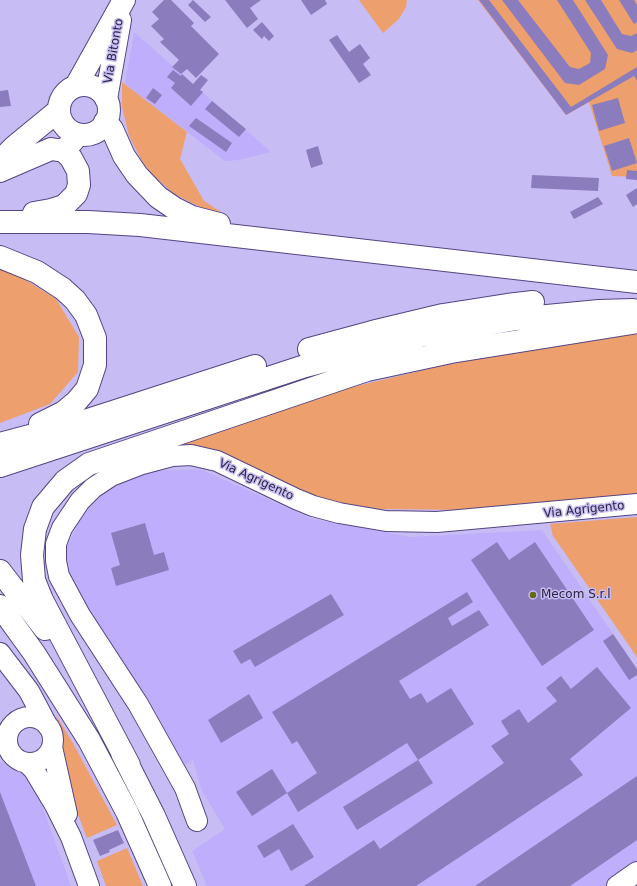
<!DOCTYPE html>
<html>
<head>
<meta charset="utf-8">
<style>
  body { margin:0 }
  canvas { display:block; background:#c7bcf4 }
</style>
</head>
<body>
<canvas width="637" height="886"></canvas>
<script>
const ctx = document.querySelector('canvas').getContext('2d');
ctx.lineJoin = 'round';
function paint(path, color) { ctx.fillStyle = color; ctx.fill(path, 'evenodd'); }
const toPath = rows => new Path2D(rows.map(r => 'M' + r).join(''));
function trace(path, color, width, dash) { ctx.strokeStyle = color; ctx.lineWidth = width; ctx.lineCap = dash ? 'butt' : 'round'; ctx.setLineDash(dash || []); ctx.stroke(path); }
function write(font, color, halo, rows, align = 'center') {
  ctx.font = font + ' "DejaVu Sans",sans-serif'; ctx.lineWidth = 3; ctx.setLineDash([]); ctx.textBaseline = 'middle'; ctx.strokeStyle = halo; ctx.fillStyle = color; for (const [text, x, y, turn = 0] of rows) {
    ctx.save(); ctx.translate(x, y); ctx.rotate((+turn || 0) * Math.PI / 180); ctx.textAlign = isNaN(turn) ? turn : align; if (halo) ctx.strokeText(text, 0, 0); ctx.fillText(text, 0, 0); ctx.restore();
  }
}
const built = toPath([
  [134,32,271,152,239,160,225,161,125,84],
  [200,469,312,519,410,537,542,530,637,669,637,886,207,886,192,851,225,829,202,791,193,760,180,768,74,595,66,549,88,502,129,479,155,471],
  [0,762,16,765,32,778,71,886,0,886]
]);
const green = toPath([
  [359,0,407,0,406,7,399,19,383,33],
  [478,0,637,0,637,177,612,176,589,102,566,115],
  [122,82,187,132,180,159,204,201,224,214,202,208,174,194,153,175,143,163,129,136,122,107],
  [0,269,18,275,56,299,79,337,78,372,50,404,0,423],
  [637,332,637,496,473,510,380,509,322,500,172,449,251,419,348,388,471,359],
  [637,517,637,657,553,536,550,524],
  [56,715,74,745,117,825,87,838,67,786,59,756,59,730],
  [127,848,143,886,106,886,97,861]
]);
const building = toPath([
  [164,0,171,0,194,23,191,26,219,54,196,78,187,69,181,74,172,67,179,60,160,42,164,39,151,26,159,19,152,12],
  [193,0,211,17,205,22,188,5],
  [225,0,261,0,250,8,258,19,247,28],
  [301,0,325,0,327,4,311,15],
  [479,0,489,0,571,107,637,67,637,81,634,76,566,115],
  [502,0,518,0,570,67,579,69,590,63,591,53,557,0,573,0,608,55,605,69,579,85,565,83],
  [585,0,601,0,622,34,631,36,637,33,637,50,632,53,617,49],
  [619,0,634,0,637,5,637,22,634,24],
  [262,22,274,36,269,41,264,36,262,39,253,30],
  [337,35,349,52,360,44,370,58,363,64,371,75,359,83,329,40],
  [173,70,181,76,182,74,193,84,201,75,208,80,200,90,203,92,191,106,171,88,175,83,167,77],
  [153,88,162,95,155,104,146,98],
  [8,90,11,106,0,107,0,91],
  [618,98,625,123,599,131,592,105],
  [212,101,246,129,239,137,205,109],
  [196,118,232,143,226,152,189,126],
  [629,138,637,163,612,171,604,146],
  [318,146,323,164,311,168,306,150],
  [627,170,637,171,637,180,626,179],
  [532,175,599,178,598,191,531,188],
  [637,188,637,204,633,207,626,195],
  [598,197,603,204,574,219,570,212],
  [145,523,154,555,164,552,169,570,116,586,111,568,120,565,111,533],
  [497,542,509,560,535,542,594,630,542,666,471,560],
  [467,592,473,602,448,618,452,626,479,610,489,625,399,681,410,699,421,693,427,703,451,688,474,724,418,760,407,743,298,812,287,793,317,773,297,741,292,744,272,712],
  [331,594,344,615,255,667,250,659,241,664,233,651],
  [613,634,637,669,637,675,629,680,603,641],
  [597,667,631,708,570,759,583,775,416,886,304,886,374,840,380,849,504,763,491,746,509,734,501,721,519,709,528,723,557,701,546,688,561,676,571,689],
  [249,694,263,718,221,743,208,720],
  [418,760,433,783,357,830,343,807],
  [272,769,287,793,252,816,236,792],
  [637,776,637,840,570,886,475,886],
  [0,792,36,886,0,886],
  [293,824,314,857,291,871,279,849,264,858,257,846],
  [118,830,124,843,109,850,110,852,100,856,93,840]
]);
const minor = toPath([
  [0,653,29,691,47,725],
  '7 740a23 23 0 1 1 46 0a23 23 0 1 1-46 0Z',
  [52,747,67,814],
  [27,763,34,770,55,805,71,837,89,886],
  [197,821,185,788,138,704,80,615,59,576,56,561,56,544,62,528,80,501,93,488,111,476,142,464,172,456,191,455,217,461,296,499,313,506,339,513,386,521,437,522,637,504],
  [617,886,637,872]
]);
const tertiary = toPath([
  '59 110a25 25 0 1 1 50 0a25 25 0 1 1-50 0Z',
  [76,86,124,0],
  [106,99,120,20],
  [0,161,14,147,59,110],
  [0,171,51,149,64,151,77,136]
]);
const primary = toPath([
  [105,122,112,129,124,156,137,175,158,197,174,208,192,217,219,224],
  [34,213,51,210,64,206,76,194,79,185,78,171,71,158,64,151],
  [0,222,88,222,140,225,637,282],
  [0,257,37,272,63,289,75,300,86,315,95,338,95,365,87,389,76,402,64,412,40,424],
  [309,349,372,332,443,315,507,305,533,302],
  [0,444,82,422,255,366],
  [0,466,305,366,420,336,516,319,599,311,633,310],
  [0,571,45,629],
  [0,606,34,653,89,740,127,812,160,886],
  [122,753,154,816,185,886],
  [129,765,42,600,34,580,32,555,35,529,43,507,65,481,89,464,367,370,451,352,637,322]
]);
const markers = [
  [533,595,4,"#646a0e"]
];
const streetNames = [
  ["Via Bitonto",114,51,-80],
  ["Via Agrigento",256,480,25],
  ["Via Agrigento",584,510,-6]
];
const poiNames = [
  ["Mecom S.r.l",541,595]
];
paint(built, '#bfaefb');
paint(green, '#eda06d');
paint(building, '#8b7cbe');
trace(minor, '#554582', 22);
trace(tertiary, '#554582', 24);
trace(primary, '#554582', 24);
trace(minor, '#fff', 20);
trace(tertiary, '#fff', 22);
trace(primary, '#fff', 22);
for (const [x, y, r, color] of markers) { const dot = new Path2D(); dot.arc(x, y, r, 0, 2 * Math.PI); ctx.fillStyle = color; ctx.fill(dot); trace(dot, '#c7bcf4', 1.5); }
write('12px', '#2a243f', '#c7bcf4', streetNames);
write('12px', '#2a243f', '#c7bcf4', poiNames, 'left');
</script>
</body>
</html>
